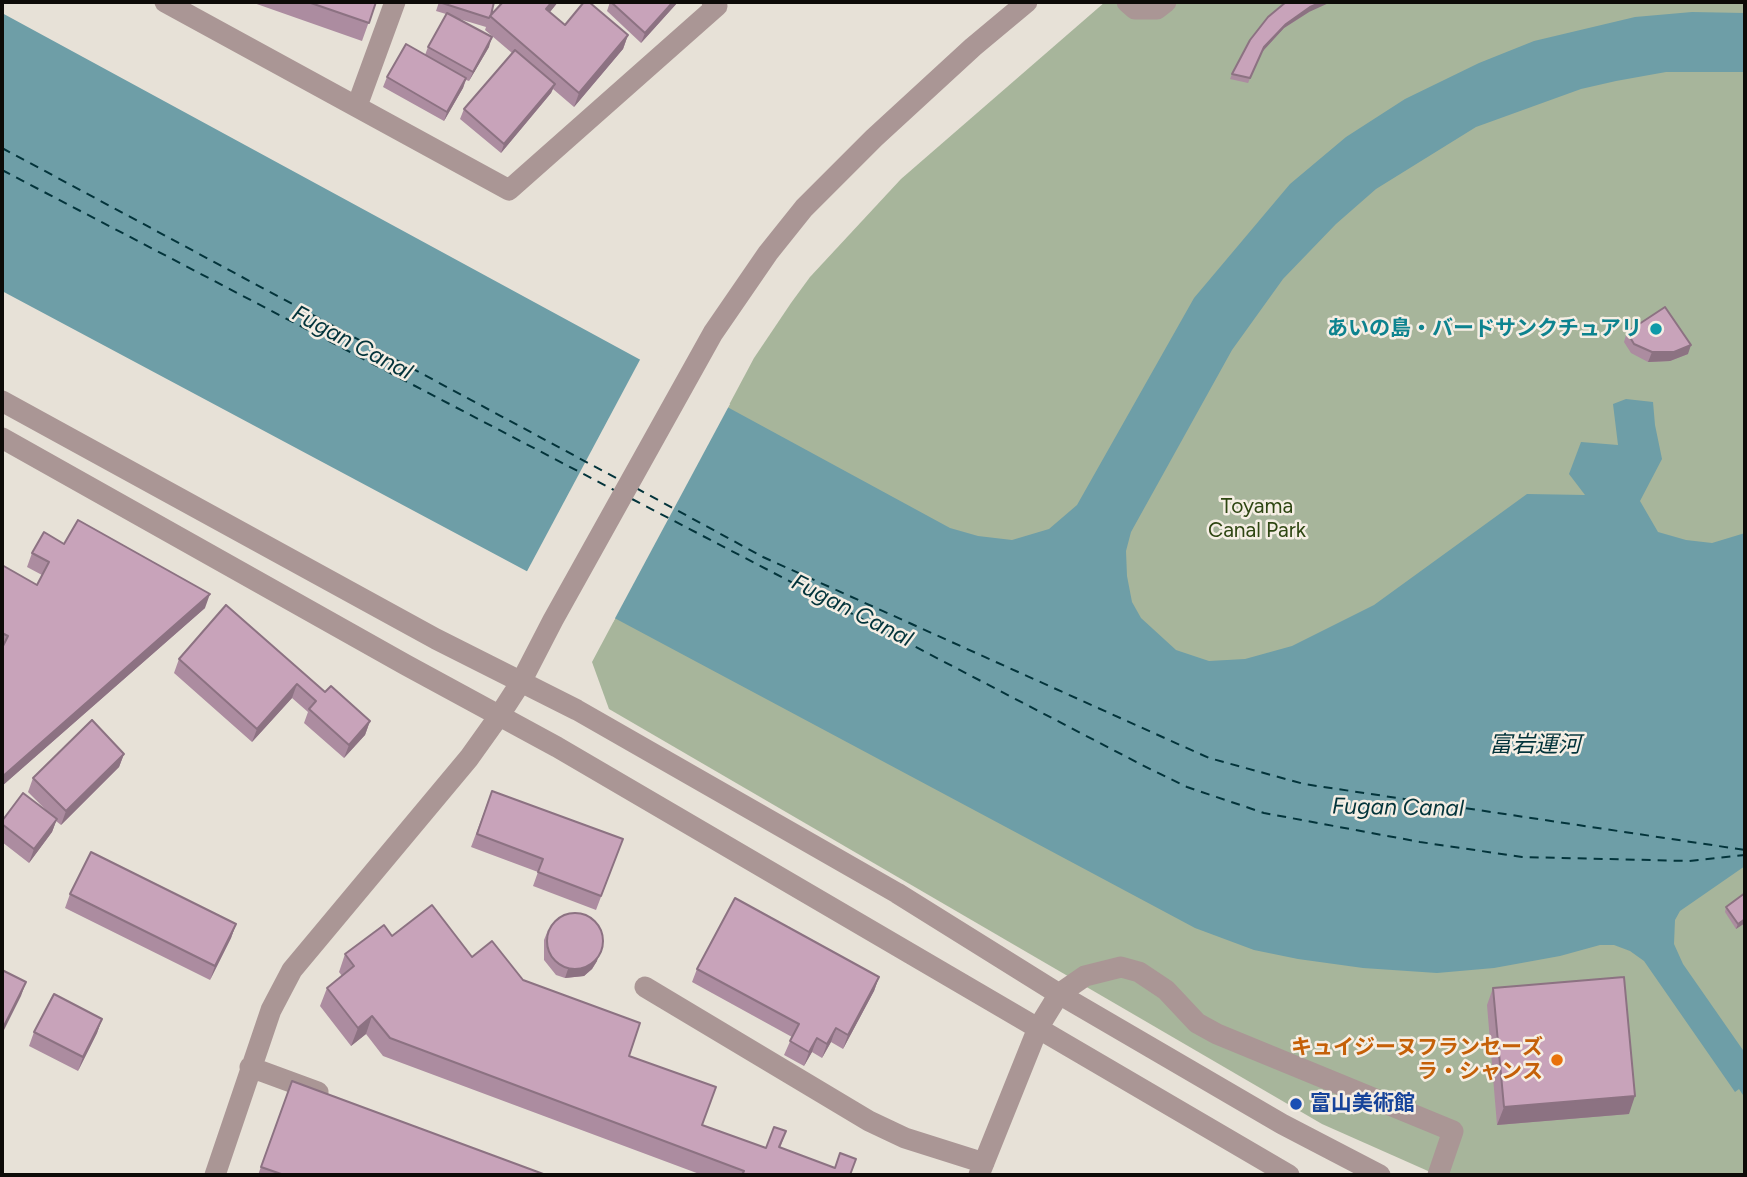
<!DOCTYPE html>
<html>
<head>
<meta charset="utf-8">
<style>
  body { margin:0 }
  #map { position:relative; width:1747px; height:1177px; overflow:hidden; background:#e7e1d7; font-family:Figtree,sans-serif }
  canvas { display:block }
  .frame { position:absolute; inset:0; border:4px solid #0d0b08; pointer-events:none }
</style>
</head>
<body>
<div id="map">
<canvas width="1747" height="1177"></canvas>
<div class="frame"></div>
</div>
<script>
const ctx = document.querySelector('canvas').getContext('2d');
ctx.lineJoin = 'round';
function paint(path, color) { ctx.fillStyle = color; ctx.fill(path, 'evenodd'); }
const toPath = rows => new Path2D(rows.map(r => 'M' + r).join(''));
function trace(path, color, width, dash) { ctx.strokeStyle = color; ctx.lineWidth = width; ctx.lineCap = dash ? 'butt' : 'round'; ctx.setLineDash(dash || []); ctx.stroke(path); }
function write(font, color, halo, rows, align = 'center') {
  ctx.font = font + ' Figtree,"Noto Sans JP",sans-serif'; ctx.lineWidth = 5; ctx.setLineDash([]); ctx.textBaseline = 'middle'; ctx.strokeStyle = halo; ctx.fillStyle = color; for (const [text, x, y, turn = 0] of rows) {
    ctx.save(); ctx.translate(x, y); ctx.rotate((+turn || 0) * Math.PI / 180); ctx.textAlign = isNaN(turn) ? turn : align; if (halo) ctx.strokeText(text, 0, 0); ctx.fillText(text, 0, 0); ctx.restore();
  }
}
const green = toPath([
  [1105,2,1745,2,1745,1175,1437,1175,1322,1124,609,709,592,662,754,358,791,303,810,277,901,179]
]);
const water = toPath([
  [1692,12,1745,13,1745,72,1666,72,1616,81,1581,89,1476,127,1376,189,1336,224,1283,279,1232,350,1131,532,1126,551,1127,576,1132,602,1141,618,1176,650,1209,661,1245,659,1292,646,1374,605,1527,494,1585,495,1569,474,1581,442,1618,445,1613,404,1626,399,1653,402,1655,425,1662,459,1640,501,1658,532,1686,540,1712,543,1745,533,1745,866,1680,911,1675,920,1674,944,1683,964,1745,1053,1745,1098,1739,1089,1735,1092,1644,961,1630,951,1614,945,1600,945,1560,956,1494,968,1437,973,1363,968,1298,959,1254,950,1195,928,2,291,2,13,950,528,978,536,1012,540,1049,529,1077,505,1194,298,1290,184,1346,137,1405,99,1479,63,1534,41,1635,17]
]);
const pier = toPath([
  [642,356,730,404,613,622,525,575]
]);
const ferry = toPath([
  [2,148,618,479],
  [2,170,614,490],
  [636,488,763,557,1209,758,1304,784,1745,850],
  [632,499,1142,765,1187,787,1264,813,1420,842,1522,857,1689,861,1745,855]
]);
const minor = toPath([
  [165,2,509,190,717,6,712,2],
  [1127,2,1135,9,1157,9,1166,2],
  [357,106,395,2],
  [2,401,436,639,577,710,897,893,1059,994,1282,1124,1380,1175],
  [2,438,406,665,557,747,1289,1175],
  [645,987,869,1121,905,1138,984,1163],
  [250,1067,318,1092],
  [215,1175,271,1010,292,970,469,758,499,716,521,682,553,620,713,333,768,253,804,208,874,138,973,47,1027,2],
  [979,1175,1038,1028,1059,994,1085,976,1121,967,1139,972,1166,990,1197,1023,1217,1034,1453,1131,1438,1175]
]);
const wall = toPath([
  [251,2,376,2,362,41],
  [439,2,491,15,503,2,558,2,550,12,565,25,628,35,623,49,574,107,553,89,551,93,501,153,460,119,464,109,512,53,485,30,486,27,456,18,489,47,469,81,466,80,463,88,444,121,383,87,387,77,425,55,428,47,446,14,436,11],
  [610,2,678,2,641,43,607,11],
  [1286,2,1309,12,1284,28,1262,52,1248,83,1230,79,1232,74],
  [1627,332,1688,354,1670,361,1648,362,1631,353,1624,342],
  [64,544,205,608,2,786,2,565,37,585,42,575,27,567,32,553],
  [226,605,325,692,370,721,365,735,344,758,304,723,308,712,292,698,252,742,174,673,179,659],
  [124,754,119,767,61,825,56,821,52,832,29,863,2,842,2,821,46,810,28,792,33,778],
  [492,791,623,839,596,910,533,886,538,872,471,847],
  [1745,893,1745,923,1736,929,1725,912,1726,907],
  [70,894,236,924,231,938,210,980,65,908],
  [548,930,597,961,592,969,584,976,565,978,556,975,544,960,544,940],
  [392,936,472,957,523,980,629,1056,702,1125,766,1148,786,1131,780,1148,850,1175,702,1175,383,1056,366,1034,351,1046,320,1006,327,988,342,976,339,972,345,954],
  [697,969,879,977,874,991,843,1049,831,1042,822,1058,812,1052,804,1066,784,1055,792,1037,692,982],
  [1493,988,1629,1114,1497,1125,1487,1005],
  [102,1019,97,1033,78,1071,29,1046,34,1032],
  [292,1081,546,1175,258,1175]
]);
const shadedWall = toPath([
  [552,2,558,2,541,23,546,9],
  [673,2,678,2,641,43,645,33],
  [1322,2,1331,2,1309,12,1284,28,1262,52,1248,83,1264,47,1286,24,1310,7],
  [628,35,623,49,574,107,579,93],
  [492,37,489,47,469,81,473,72],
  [466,78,463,88,444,121,447,112],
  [555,84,551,93,501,153,504,144],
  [1691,345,1688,354,1670,361,1648,362,1652,352],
  [210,594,205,608,2,786,2,777],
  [297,684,292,698,252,742,257,729],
  [370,721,365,735,344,758,349,745],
  [124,754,119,767,61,825,66,811],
  [57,819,52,832,29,863,34,849],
  [1745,919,1745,923,1736,929,1738,924],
  [236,924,231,938,210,980,215,966],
  [600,952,597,961,592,969,584,976,565,978,568,969],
  [879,977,874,991,843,1049,848,1035],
  [26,982,21,996,2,1034,2,1030],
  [372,1016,366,1034,351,1046,358,1028],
  [102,1019,97,1033,78,1071,83,1057],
  [836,1028,831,1042,822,1058,827,1044],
  [817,1038,812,1052,804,1066,809,1052],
  [1635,1096,1629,1114,1497,1125,1504,1107]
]);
const building = toPath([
  [308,2,376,2,369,23,308,2],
  [439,2,494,2,491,15,489,18,439,2],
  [503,2,552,2,546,9,565,25,584,2,589,2,628,35,579,93,490,16,503,2],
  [611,2,673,2,645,33,611,2],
  [1286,2,1322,2,1310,7,1286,24,1264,47,1250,78,1232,74,1250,40,1268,17,1286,2],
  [447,13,492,37,473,72,428,47,447,13],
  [406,44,466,78,447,112,387,77,406,44],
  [515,50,555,84,504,144,464,109,515,50],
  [1665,307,1691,345,1674,352,1652,352,1634,344,1627,332,1665,307],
  [78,520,210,594,2,777,2,648,8,636,2,633,2,565,37,585,49,562,32,553,44,532,64,544,78,520],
  [226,605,325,692,331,686,370,721,349,745,309,709,316,701,297,684,257,729,179,659,226,605],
  [92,720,124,754,66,811,33,778,92,720],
  [492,791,623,839,601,896,538,872,543,859,477,834,492,791],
  [23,793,57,819,34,849,2,824,2,821,23,793],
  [91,852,236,924,215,966,70,894,91,852],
  [1745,893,1745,919,1738,924,1726,907,1745,893],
  [735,898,879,977,848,1035,836,1028,827,1044,817,1038,809,1052,790,1041,799,1024,697,969,735,898],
  [432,905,472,957,492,941,523,980,640,1023,629,1056,716,1087,702,1125,766,1148,774,1127,786,1131,779,1147,835,1168,840,1153,856,1159,850,1175,742,1175,744,1171,390,1038,372,1016,358,1028,327,988,354,966,345,954,384,925,392,936,432,905],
  '547 941a28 28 0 1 1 56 0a28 28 0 1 1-56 0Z',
  [2,970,26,982,2,1030,2,970],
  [1624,977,1635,1096,1504,1107,1493,988,1624,977],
  [54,994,102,1019,83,1057,34,1032,54,994],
  [292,1081,546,1175,284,1175,261,1167,292,1081]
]);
const markers = [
  [1656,329,7,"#0f9aa8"],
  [1557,1060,7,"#e8710a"],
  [1296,1104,7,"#1a4fb4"]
];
const cultureNames = [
  ["あいの島・バードサンクチュアリ",1642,329]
];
const parkNames = [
  ["Toyama",1257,507],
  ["Canal Park",1257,531]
];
const foodNames = [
  ["キュイジーヌフランセーズ",1543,1048],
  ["ラ・シャンス",1543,1072]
];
const transitNames = [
  ["富山美術館",1310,1104]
];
const waterNames = [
  ["Fugan Canal",352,343,28],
  ["Fugan Canal",852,611,27],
  ["富岩運河",1535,745],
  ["Fugan Canal",1398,808,1]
];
paint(green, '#a7b59b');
paint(water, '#6e9ea7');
paint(pier, '#e7e1d7');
trace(ferry, '#03343b', 2, [9, 7]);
trace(minor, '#aa9695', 21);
paint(wall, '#ac8ca0');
paint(shadedWall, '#8c7282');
paint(building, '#c8a3ba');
trace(building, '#8c7282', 2);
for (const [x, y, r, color] of markers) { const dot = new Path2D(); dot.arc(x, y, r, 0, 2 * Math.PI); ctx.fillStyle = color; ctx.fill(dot); trace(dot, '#f5eee4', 2.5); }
write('bold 21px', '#0d838f', '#f5eee4', cultureNames, 'right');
write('21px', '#2e4612', '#f5eee4', parkNames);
write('bold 21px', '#c56008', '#f5eee4', foodNames, 'right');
write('bold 21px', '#164399', '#f5eee4', transitNames, 'left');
write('italic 23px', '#03343b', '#f5eee4', waterNames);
</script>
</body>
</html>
